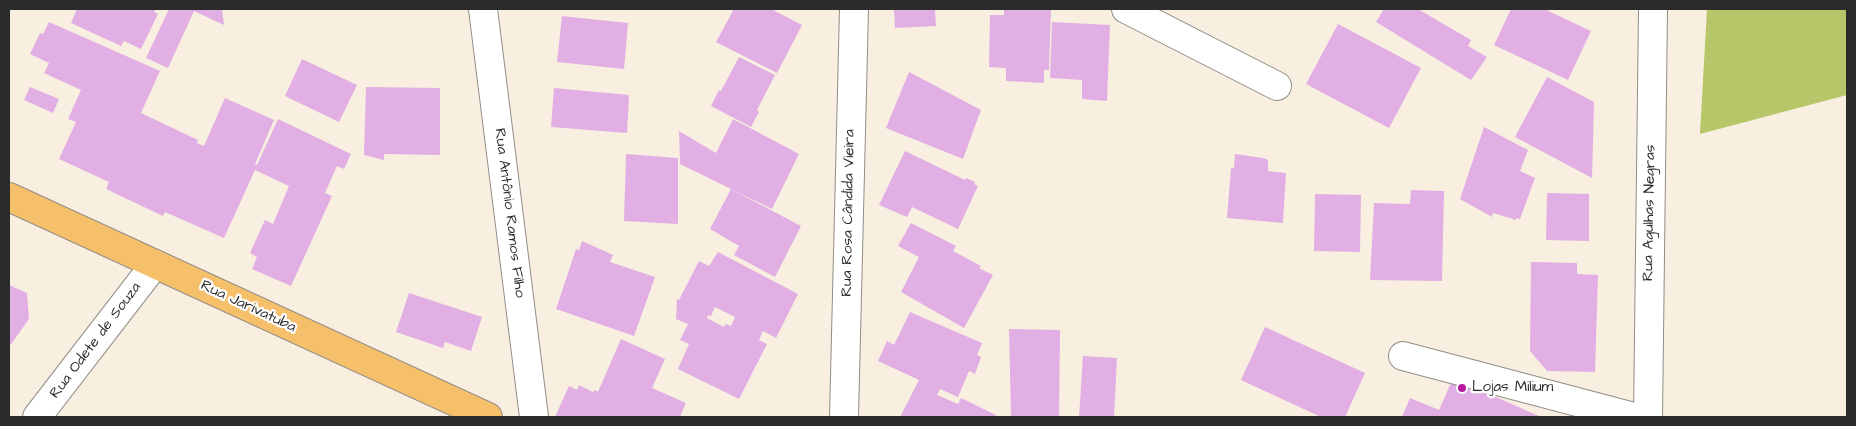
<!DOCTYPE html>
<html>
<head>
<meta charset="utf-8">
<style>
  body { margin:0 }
  #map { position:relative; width:1856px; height:426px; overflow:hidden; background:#f8efe0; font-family:"Architects Daughter",sans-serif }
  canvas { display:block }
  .frame { position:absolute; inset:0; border:10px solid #2b2b2b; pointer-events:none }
</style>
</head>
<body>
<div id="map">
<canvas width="1856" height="426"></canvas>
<div class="frame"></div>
</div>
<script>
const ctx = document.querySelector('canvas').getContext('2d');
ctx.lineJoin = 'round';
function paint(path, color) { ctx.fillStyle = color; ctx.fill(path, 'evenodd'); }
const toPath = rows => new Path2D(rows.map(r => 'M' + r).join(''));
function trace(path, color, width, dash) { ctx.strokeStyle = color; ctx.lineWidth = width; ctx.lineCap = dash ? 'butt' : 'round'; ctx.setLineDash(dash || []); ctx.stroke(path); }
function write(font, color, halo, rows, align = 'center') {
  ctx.font = font + ' "Architects Daughter",sans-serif'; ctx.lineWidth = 4.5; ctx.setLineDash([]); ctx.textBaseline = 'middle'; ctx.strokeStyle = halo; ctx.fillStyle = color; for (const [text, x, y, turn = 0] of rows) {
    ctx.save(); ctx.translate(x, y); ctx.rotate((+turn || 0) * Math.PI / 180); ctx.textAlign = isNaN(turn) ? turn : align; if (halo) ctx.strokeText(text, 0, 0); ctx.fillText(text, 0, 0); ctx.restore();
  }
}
const green = toPath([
  [1707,9,1847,9,1847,95,1700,134]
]);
const building = toPath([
  [77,9,156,9,154,12,158,14,141,49,124,41,121,46,71,23],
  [169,9,222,9,224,25,194,11,168,68,146,58],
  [734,9,771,9,802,25,777,73,716,42],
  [894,9,935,9,936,26,895,28],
  [1004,9,1051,9,1049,70,1044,70,1044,83,1006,81,1006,68,989,67,990,15,1004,15],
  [1384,9,1418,9,1471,40,1468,46,1487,57,1471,80,1376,22],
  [1511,9,1544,9,1591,31,1568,80,1494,45],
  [562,16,628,23,624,69,557,62],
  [49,22,160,71,141,113,198,140,197,143,204,146,225,98,274,120,255,164,257,165,278,119,351,154,344,169,337,166,325,193,332,196,291,286,252,269,257,257,250,253,265,220,273,224,289,186,255,170,224,238,165,212,163,216,106,189,109,182,59,159,76,122,68,119,81,90,44,73,49,63,30,54,40,33,43,34],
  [1052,22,1110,25,1107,101,1082,99,1082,80,1050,78],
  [1338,24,1421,68,1389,128,1306,84],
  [739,57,775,75,757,110,759,112,751,127,711,106,719,90,721,91],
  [302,59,357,85,339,122,285,96],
  [909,72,981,110,963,159,886,128],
  [1547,77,1594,102,1592,178,1515,137],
  [30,87,59,99,53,113,24,100],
  [366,87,440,88,440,155,384,154,384,160,364,155],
  [554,88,629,95,627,133,551,127],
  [733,119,799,154,772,209,680,164,679,131,716,153],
  [1484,127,1528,150,1520,171,1535,178,1520,219,1516,218,1516,220,1493,213,1492,217,1460,199],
  [905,151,965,180,966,178,975,182,974,184,978,186,958,229,912,207,907,217,879,205],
  [626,154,678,158,678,224,624,221],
  [1235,154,1263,158,1268,160,1268,171,1286,173,1283,223,1227,218,1231,168,1234,168],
  [731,189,801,226,775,277,734,255,739,246,710,229],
  [1411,190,1444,191,1442,281,1370,280,1374,203,1410,204],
  [1547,193,1589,194,1589,241,1546,240],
  [1315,194,1361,195,1360,252,1314,251],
  [911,223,956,246,953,251,981,266,979,268,993,275,964,328,901,292,919,257,898,246],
  [582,241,613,255,610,262,655,277,634,336,556,309,576,249,579,250],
  [718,252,798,294,776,338,763,331,759,340,767,344,739,399,678,369,689,344,680,340,688,324,676,319,677,299,679,300,699,261,709,266],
  [715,307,735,317,731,326,726,324,724,327,707,318,708,315,711,316],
  [1531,262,1577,263,1577,274,1598,275,1595,372,1547,371,1530,351],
  [9,285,27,293,29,319,9,347],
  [409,293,482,317,471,351,445,342,443,348,396,332],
  [910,312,982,343,977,355,981,357,975,374,969,371,958,397,940,389,937,395,958,404,961,398,996,415,994,417,900,417,919,380,878,361,887,341,894,345],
  [1265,327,1365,373,1345,417,1321,417,1241,380],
  [1009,329,1060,330,1059,417,1011,417],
  [621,339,665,359,652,388,686,403,680,417,555,417,569,386,577,390,579,385,593,392,595,390,598,392],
  [1083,356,1117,358,1114,417,1079,417],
  [1453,378,1541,417,1402,417,1410,398,1439,410]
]);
const minor = toPath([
  [483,9,534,417],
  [1126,9,1277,86],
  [1403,356,1634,417],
  [37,417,155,264],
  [844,417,854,9],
  [1648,417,1653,9]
]);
const major = toPath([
  [9,197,488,417]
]);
const markers = [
  [1462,388,5,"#b5179e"]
];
const streetNames = [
  ["Rua Antônio Ramos Filho",509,213,83],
  ["Rua Rosa Cândida Vieira",849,213,-89],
  ["Rua Agulhas Negras",1650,213,-89],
  ["Rua Jarivatuba",248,307,25],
  ["Rua Odete de Souza",96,341,-53]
];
const poiNames = [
  ["Lojas Milium",1472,388]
];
paint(green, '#b6c668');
paint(building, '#e1afe3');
trace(minor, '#928d86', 30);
trace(major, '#928d86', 30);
trace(minor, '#fff', 28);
trace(major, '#f6c06b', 28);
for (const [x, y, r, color] of markers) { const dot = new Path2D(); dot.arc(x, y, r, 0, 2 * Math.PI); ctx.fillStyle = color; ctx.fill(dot); trace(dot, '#fff', 2); }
write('15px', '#2b2b2b', '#fff', streetNames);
write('15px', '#2b2b2b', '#fff', poiNames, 'left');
</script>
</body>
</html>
